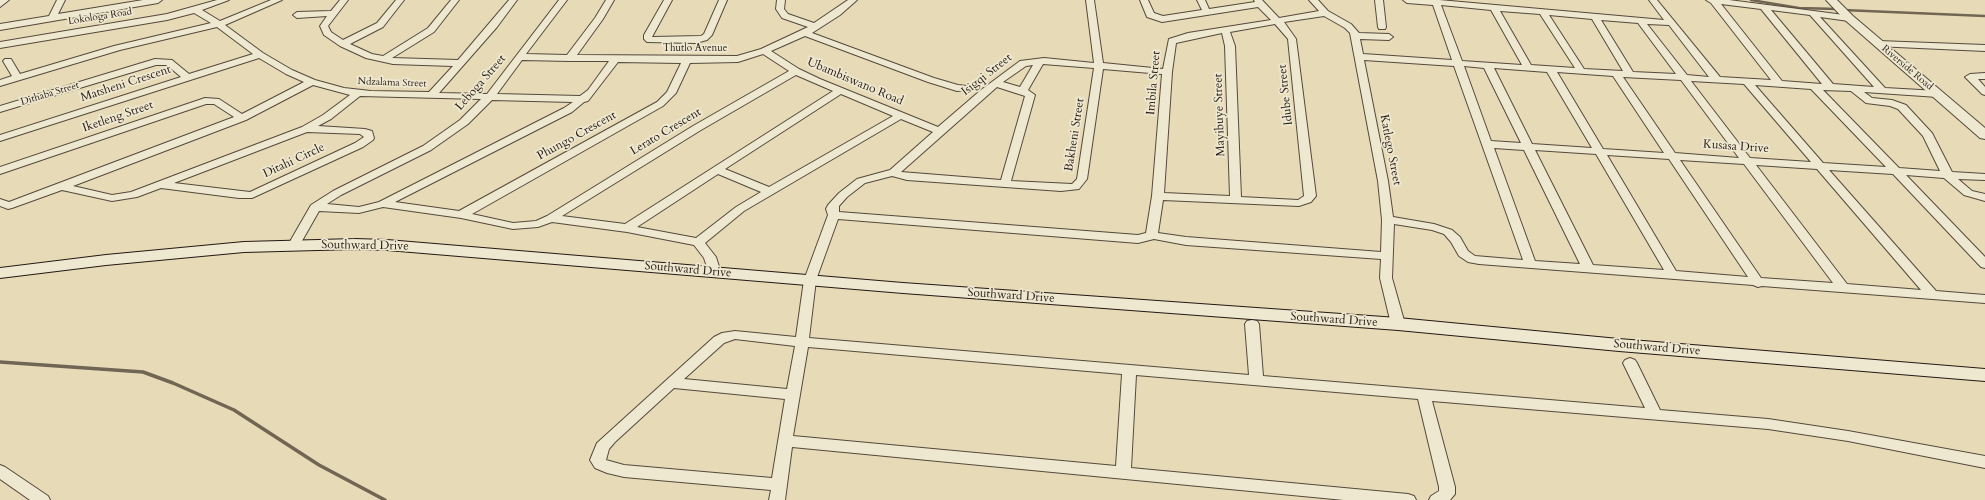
<!DOCTYPE html>
<html>
<head>
<meta charset="utf-8">
<style>
  body { margin:0 }
  canvas { display:block; background:#e6dbb6 }
</style>
</head>
<body>
<canvas width="1985" height="500"></canvas>
<script>
const ctx = document.querySelector('canvas').getContext('2d');
ctx.lineJoin = 'round';
const toPath = rows => new Path2D(rows.map(r => 'M' + r).join(''));
function trace(path, color, width, dash) { ctx.strokeStyle = color; ctx.lineWidth = width; ctx.lineCap = dash ? 'butt' : 'round'; ctx.setLineDash(dash || []); ctx.stroke(path); }
function paint(path, color) { ctx.fillStyle = color; ctx.fill(path, 'evenodd'); }
function write(font, color, halo, rows, align = 'center') {
  ctx.font = font + ' Cardo,serif'; ctx.lineWidth = 3.5; ctx.setLineDash([]); ctx.textBaseline = 'middle'; ctx.strokeStyle = halo; ctx.fillStyle = color; for (const [text, x, y, turn = 0] of rows) {
    ctx.save(); ctx.translate(x, y); ctx.rotate((+turn || 0) * Math.PI / 180); ctx.textAlign = isNaN(turn) ? turn : align; if (halo) ctx.strokeText(text, 0, 0); ctx.fillText(text, 0, 0); ctx.restore();
  }
}
const streamFar1 = toPath([
  [1751,0,1799,8,1837,9],
  [1843,10,1985,16]
]);
const stream = toPath([
  [0,362,143,372,173,383,234,410,319,465,385,500]
]);
const minor = toPath([
  [0,0,9,0,0,7,0,0],
  [57,0,65,0,58,14,143,0,162,0,158,3,0,30,0,24,49,16,57,0],
  [217,0,229,0,202,10,220,21,271,0,282,0,225,25,263,53,292,70,315,80,344,88,371,91,429,92,453,66,393,64,366,58,340,46,324,35,320,26,327,16,297,18,293,15,297,12,331,11,340,0,348,0,328,26,331,32,343,40,377,23,396,0,404,0,383,27,350,44,372,54,383,56,428,28,451,0,459,0,434,32,392,58,458,60,509,0,517,0,497,27,439,93,487,94,559,0,567,0,526,54,567,55,595,18,606,0,614,0,603,19,577,55,737,56,761,49,808,27,782,18,776,9,777,0,785,0,784,9,788,14,814,23,848,0,857,0,840,15,812,33,934,78,958,85,967,86,969,88,967,90,957,91,928,82,805,36,771,51,799,69,820,79,938,127,981,90,1020,61,1044,58,1094,63,1086,0,1094,0,1103,63,1163,69,1169,39,1188,33,1271,20,1258,7,1162,22,1147,17,1140,0,1148,0,1154,13,1163,16,1202,10,1197,0,1205,0,1209,9,1255,2,1254,0,1262,0,1279,18,1319,11,1309,0,1318,0,1328,11,1351,24,1359,33,1389,34,1393,37,1389,40,1360,39,1363,54,1452,60,1433,5,1407,3,1403,0,1439,0,1664,20,1649,0,1657,0,1720,77,1771,80,1711,3,1706,0,1729,0,1852,16,1853,18,1849,21,1820,17,1885,88,1938,91,1943,94,1938,97,1864,92,1872,98,1892,100,1906,105,1932,133,1952,172,1985,174,1985,180,1958,179,1972,191,1985,194,1985,201,1964,195,1944,178,1906,175,1985,257,1985,268,1981,267,1893,174,1829,170,1936,291,1985,295,1985,303,1762,286,1758,287,1753,285,1479,264,1468,262,1459,256,1451,242,1444,234,1432,230,1394,224,1392,278,1405,324,1403,327,1398,328,1393,327,1391,324,1380,278,1381,259,1186,245,1154,239,1138,243,838,219,816,280,809,338,1249,375,1245,324,1247,321,1252,320,1257,321,1259,324,1263,376,1645,408,1623,363,1625,360,1630,358,1635,360,1637,363,1660,410,1768,419,1848,431,1985,456,1985,468,1848,441,1768,429,1432,401,1455,487,1455,494,1450,500,1429,500,1431,496,1439,491,1439,487,1418,399,1136,375,1131,468,1408,494,1414,496,1416,500,1344,500,792,447,785,500,769,500,771,490,624,477,607,473,595,468,590,460,597,443,714,337,722,333,735,331,796,337,804,280,828,215,826,209,828,205,839,193,857,179,890,170,933,132,901,119,744,211,705,243,716,257,721,273,715,277,709,273,704,258,694,245,627,232,552,222,538,227,513,229,461,218,383,207,359,213,319,211,298,248,290,248,288,245,311,205,333,191,423,146,460,120,481,99,360,96,331,119,318,126,365,129,372,131,374,138,373,140,363,147,252,198,239,198,161,188,137,197,112,201,62,190,12,208,8,209,0,206,0,199,9,202,234,117,214,104,206,104,0,174,0,167,205,98,219,99,242,114,304,82,286,74,259,58,0,141,0,135,181,77,167,65,156,65,0,112,0,106,155,59,172,60,189,74,253,54,217,27,120,50,0,86,0,80,12,76,3,61,5,59,11,59,20,74,114,46,211,23,194,13,167,20,0,48,0,42,167,14,217,0],
  [1721,4,1761,9,1822,84,1782,81,1721,4],
  [1441,5,1491,10,1522,65,1462,61,1441,5],
  [1771,10,1810,15,1874,87,1833,84,1771,10],
  [1500,11,1540,14,1575,68,1531,65,1500,11],
  [1549,15,1592,19,1623,71,1584,69,1549,15],
  [1324,16,1345,28,1350,33,1378,181,1382,220,1381,252,1186,237,1158,233,1163,200,1299,206,1311,202,1316,196,1296,39,1284,22,1324,16],
  [1601,20,1638,23,1676,74,1633,72,1601,20],
  [1275,24,1288,39,1304,196,1298,200,1241,197,1235,46,1230,32,1275,24],
  [1647,24,1669,25,1709,77,1687,75,1647,24],
  [1222,33,1225,46,1230,196,1164,193,1172,72,1176,43,1222,33],
  [763,54,789,71,693,126,547,216,536,221,513,223,472,214,663,106,676,93,690,63,738,62,763,54],
  [522,60,570,61,609,61,588,90,580,96,497,94,522,60],
  [1364,60,1454,66,1523,260,1475,256,1468,251,1460,237,1452,230,1434,224,1393,217,1388,181,1364,60],
  [618,62,681,63,667,92,657,102,459,211,395,202,572,112,584,102,588,101,618,62],
  [1043,64,1094,68,1077,179,1072,184,1011,181,1035,95,1028,90,1043,64],
  [1033,65,1020,87,1003,82,1026,66,1033,65],
  [1464,66,1484,68,1521,143,1491,141,1464,66],
  [1494,68,1547,72,1592,148,1532,144,1494,68],
  [1103,69,1162,74,1152,196,1146,233,1138,235,839,212,839,206,847,197,865,183,892,176,907,180,1061,191,1079,189,1087,179,1103,69],
  [1557,72,1613,76,1664,153,1603,149,1557,72],
  [796,75,833,91,625,224,562,216,701,130,796,75],
  [1623,77,1681,80,1739,158,1675,153,1623,77],
  [1691,81,1744,84,1811,162,1750,158,1691,81],
  [313,85,350,95,323,115,302,127,131,192,112,195,73,186,246,120,313,85],
  [1755,85,1811,89,1886,167,1823,163,1755,85],
  [997,87,1025,96,1001,180,901,172,997,87],
  [1823,90,1851,91,1866,103,1890,106,1898,109,1923,136,1940,171,1899,168,1823,90],
  [841,94,893,116,769,187,725,169,841,94],
  [492,100,573,102,564,108,379,202,359,207,327,204,341,195,431,150,468,124,492,100],
  [307,132,360,134,364,137,355,143,250,192,174,183,307,132],
  [1494,148,1524,150,1580,264,1535,261,1494,148],
  [1535,150,1596,154,1664,270,1593,265,1535,150],
  [1607,155,1669,159,1748,277,1676,271,1607,155],
  [1680,160,1744,164,1833,283,1761,278,1680,160],
  [1756,165,1817,169,1921,290,1847,284,1756,165],
  [718,174,761,192,736,207,696,238,637,227,718,174],
  [735,339,795,346,787,389,684,379,724,343,735,339],
  [808,347,1122,374,1116,466,793,436,808,347],
  [674,388,785,399,772,478,624,465,606,460,609,449,615,442,674,388],
  [664,0,672,0,652,37,701,36,704,34,719,0,727,0,712,35,707,40,696,43,647,42,644,39,644,35,664,0],
  [1375,0,1383,0,1386,27,1385,29,1379,29,1378,27,1375,0],
  [1878,41,1985,45,1985,51,1875,46,1875,42,1878,41],
  [1985,73,1985,79,1978,79,1985,87,1985,95,1982,94,1965,77,1970,74,1985,73],
  [0,465,5,467,48,496,50,500,30,500,0,479,0,465]
]);
const tertiary = toPath([
  [1826,0,1837,0,1853,16,1985,128,1985,139,1980,138,1845,20,1826,0]
]);
const secondary = toPath([
  [355,239,387,240,903,283,1398,318,1619,339,1985,369,1985,381,1619,351,1398,330,903,293,387,250,355,249,244,252,106,265,0,278,0,268,106,255,244,242,355,239]
]);
const farStreetnames = [
  ["Lokologa Road",100,17,-9],
  ["Thutlo Avenue",695,49],
  ["Riverside Road",1907,68,40],
  ["Ndzalama Street",392,83,2],
  ["Dithaba Street",50,94,-17]
];
const streetNames = [
  ["Isigqi Street",987,75,-38],
  ["Ubambiswano Road",855,82,23],
  ["Leboga Street",481,83,-49],
  ["Imbila Street",1154,83,-85],
  ["Matsheni Crescent",126,84,-18],
  ["Idube Street",1286,95,-96],
  ["Mayibuye Street",1220,115,-92],
  ["Iketleng Street",118,117,-19],
  ["Lerato Crescent",666,132,-31],
  ["Bakheni Street",1075,135,-81],
  ["Phungo Crescent",577,136,-29],
  ["Kusasa Drive",1736,147,4],
  ["Katlego Street",1390,150,79],
  ["Ditahi Circle",294,161,-25],
  ["Southward Drive",365,246,1],
  ["Southward Drive",688,270,5],
  ["Southward Drive",1011,296,4],
  ["Southward Drive",1334,320,4],
  ["Southward Drive",1657,348,5]
];
trace(streamFar1, '#716554', 2.5);
trace(stream, '#716554', 3.5);
trace(minor, '#55493c', 2);
trace(tertiary, '#55493c', 2);
trace(secondary, '#251813', 2);
paint(minor, '#efe8d0');
paint(tertiary, '#efe8d0');
paint(secondary, '#efe8d0');
write('10px', '#251813', '#efe8d0', farStreetnames);
write('12px', '#251813', '#efe8d0', streetNames);
</script>
</body>
</html>
